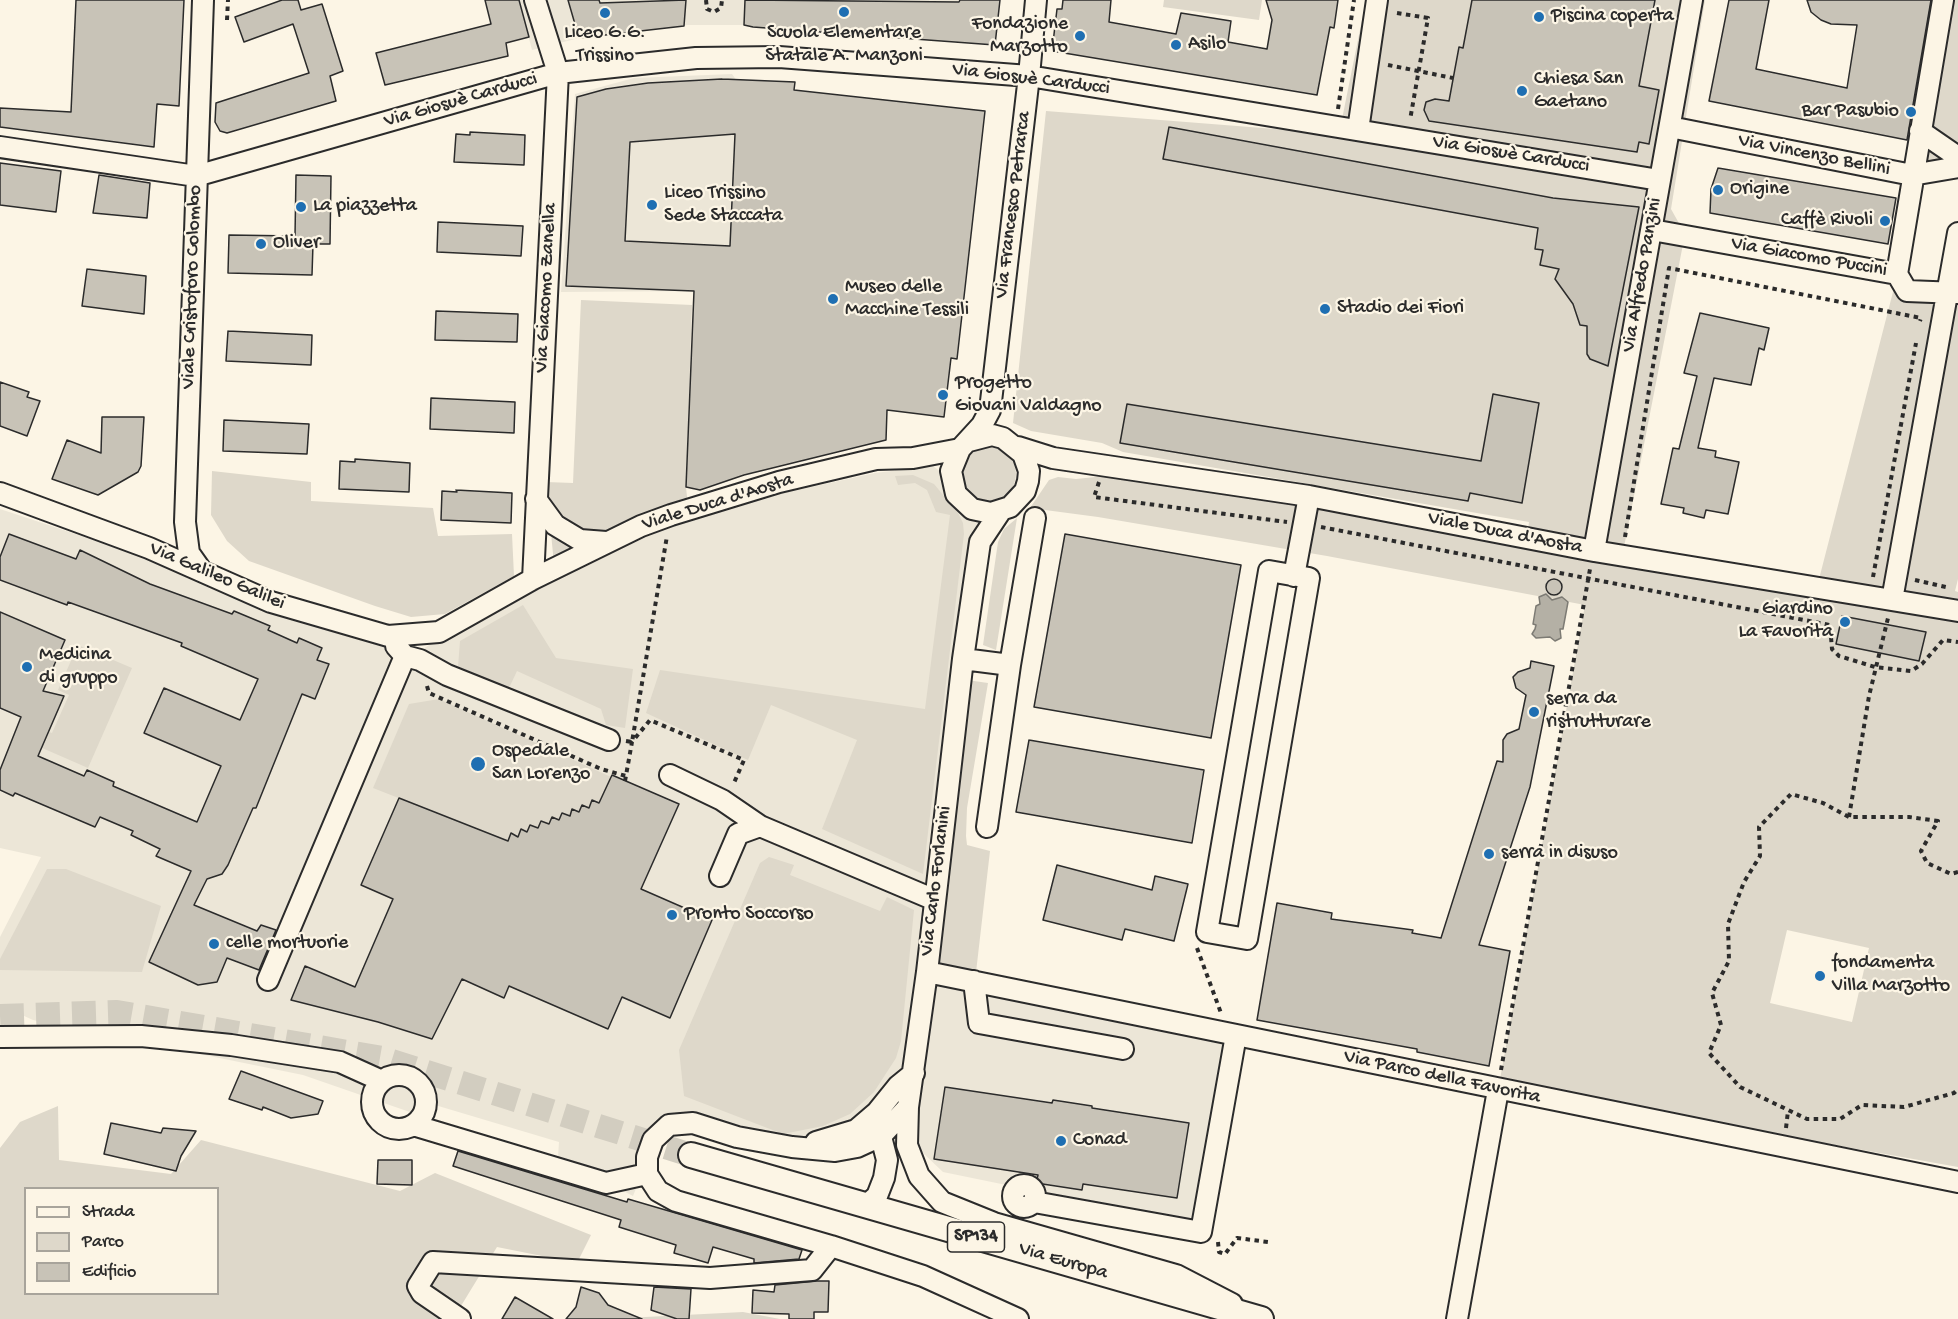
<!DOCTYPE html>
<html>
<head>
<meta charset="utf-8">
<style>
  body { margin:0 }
  #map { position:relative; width:1958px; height:1319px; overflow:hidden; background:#fcf5e5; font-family:"Gochi Hand",sans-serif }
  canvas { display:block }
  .legend { position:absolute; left:24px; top:1187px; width:195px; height:108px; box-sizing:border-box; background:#fcf5e5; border:2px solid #a8a49b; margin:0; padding:8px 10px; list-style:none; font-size:18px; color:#2b2b2b }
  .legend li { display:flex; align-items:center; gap:12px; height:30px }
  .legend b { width:30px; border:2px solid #a8a49b }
</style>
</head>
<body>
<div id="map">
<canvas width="1958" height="1319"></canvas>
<ul class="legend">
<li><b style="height:8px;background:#fcf5e5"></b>Strada</li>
<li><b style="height:16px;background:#ded8ca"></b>Parco</li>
<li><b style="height:16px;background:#c8c3b7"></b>Edificio</li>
</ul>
</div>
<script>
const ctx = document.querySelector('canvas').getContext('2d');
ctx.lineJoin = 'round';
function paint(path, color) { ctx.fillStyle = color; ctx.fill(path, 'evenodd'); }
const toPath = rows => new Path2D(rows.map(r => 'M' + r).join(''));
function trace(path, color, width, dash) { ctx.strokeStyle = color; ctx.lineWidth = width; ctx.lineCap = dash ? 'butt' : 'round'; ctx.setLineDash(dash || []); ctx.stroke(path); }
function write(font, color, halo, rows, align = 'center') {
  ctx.font = font + ' "Gochi Hand",sans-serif'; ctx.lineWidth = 4.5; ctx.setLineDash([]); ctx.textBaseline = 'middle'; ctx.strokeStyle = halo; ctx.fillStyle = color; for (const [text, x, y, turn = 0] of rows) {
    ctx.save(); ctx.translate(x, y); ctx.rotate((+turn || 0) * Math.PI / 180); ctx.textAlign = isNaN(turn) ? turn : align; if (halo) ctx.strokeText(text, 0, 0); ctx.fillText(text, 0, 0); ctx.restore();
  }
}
const built = toPath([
  [519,0,1000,0,995,45,745,25,688,25,579,38,532,50],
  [732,74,737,81,728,293,694,291,561,292,575,94,634,78],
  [933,466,962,488,987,534,931,971,1225,1036,1196,1224,943,1172,902,1133,798,1151,693,1121,659,1131,633,1196,558,1157,559,1142,435,1105,430,1119,303,1075,33,1020,0,1005,0,937,41,857,0,848,0,509,423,649,554,564,715,508,875,473]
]);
const green = toPath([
  [1164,0,1262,0,1259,20,1163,7],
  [1366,0,1705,0,1671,209,1685,234,1624,547,1818,583,1894,288,1958,298,1958,579,1955,591,1958,592,1958,1167,1499,1085,1585,605,1327,556,1098,517,1030,508,1049,480,1058,477,1076,479,1105,476,1121,459,1528,529,1529,522,1123,452,1102,443,1031,431,1013,423,1046,111,1339,134],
  [1787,930,1869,948,1852,1022,1770,1003],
  [1937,0,1958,0,1958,174,1910,163],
  [581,300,692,305,686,487,689,516,554,564,546,482,573,483],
  '962 474a27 27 0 1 1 54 0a27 27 0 1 1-54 0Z',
  [212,471,311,482,311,501,433,508,438,536,512,534,514,576,445,614,411,617,375,606,249,561,227,541,211,515],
  [913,475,934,484,958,513,963,523,964,534,923,874,822,829,857,740,771,705,748,760,646,713,660,670,925,709,950,515,936,512,927,490,915,483,898,485,895,476],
  [1017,518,996,650,983,645,998,542,1004,529],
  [523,605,556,658,633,669,625,728,606,725,601,709,517,671,509,688,458,667,460,641],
  [78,645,132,668,88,768,33,744,40,728,52,733,69,695,58,690],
  [967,680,988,683,967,808,966,836,967,845,990,851,975,981,931,971],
  [439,699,611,777,599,803,593,800,589,808,579,812,573,809,570,816,559,820,552,817,549,824,538,828,530,825,527,832,521,830,518,837,511,833,508,841,503,839,501,843,493,835,373,788,409,704],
  [769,857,794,865,790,875,880,911,887,897,914,910,901,1041,896,1058,874,1092,850,1114,823,1126,783,1134,684,1096,679,1050,760,863],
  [47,869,66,869,161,906,142,972,0,970,0,959],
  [58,1106,59,1160,171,1174,201,1140,400,1191,435,1173,591,1235,577,1263,497,1247,453,1319,0,1319,0,1148,20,1122],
  [26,1188,218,1188,218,1294,26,1294],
  [743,1312,780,1319,624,1319,626,1318]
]);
const water = toPath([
  [1546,594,1552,600,1562,597,1568,602,1563,629,1560,629,1561,638,1555,641,1550,637,1536,638,1532,634,1535,629,1536,625,1533,624,1536,606,1540,604,1539,597,1546,594]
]);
const building = toPath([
  [76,0,184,0,179,106,157,104,154,147,0,127,0,108,71,112,76,0],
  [282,0,298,0,301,10,322,4,343,71,330,76,336,101,227,133,220,131,215,122,216,103,309,73,293,24,244,42,235,17,282,0],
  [485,0,519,0,529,37,506,43,508,56,385,85,376,53,491,24,485,0],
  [568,0,599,0,600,3,686,0,684,26,579,38,568,0],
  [745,0,959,2,960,0,1000,0,995,45,753,27,744,25,745,0],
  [1063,0,1111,0,1109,22,1176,34,1181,13,1231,21,1228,42,1267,49,1272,20,1266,0,1338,0,1334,28,1330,27,1317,95,1052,51,1057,9,1062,9,1063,0],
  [1472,0,1655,0,1639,86,1659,90,1649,144,1639,142,1637,152,1429,121,1424,110,1426,102,1435,99,1449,101,1459,47,1463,48,1472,0],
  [1729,0,1769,0,1756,69,1847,88,1857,25,1831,24,1821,20,1811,12,1807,0,1931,0,1907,140,1709,101,1729,0],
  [722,79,795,82,794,90,985,111,957,359,951,358,944,417,887,410,886,440,744,475,700,490,686,487,694,291,566,286,577,97,606,89,648,83,722,79],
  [735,134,730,246,625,241,630,142,735,134],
  [1169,127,1553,198,1639,207,1608,366,1590,359,1587,354,1587,326,1580,325,1573,304,1555,279,1559,269,1540,265,1543,250,1535,249,1538,228,1163,159,1169,127],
  [470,132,525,135,524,165,454,162,456,134,470,135,470,132],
  [0,163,61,171,56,212,0,205,0,163],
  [1718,168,1896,198,1888,244,1710,213,1711,189,1718,168],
  [99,175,150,183,147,218,93,213,99,175],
  [296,175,331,176,330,244,313,244,312,275,228,273,229,235,295,236,296,175],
  [438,222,523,226,521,256,437,252,438,222],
  [87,269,146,276,144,314,82,306,87,269],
  [436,311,518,314,517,342,435,340,436,311],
  [1700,313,1769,328,1764,350,1759,348,1751,385,1714,378,1698,448,1716,451,1715,457,1739,462,1728,514,1706,510,1704,518,1683,513,1684,508,1661,504,1673,448,1679,449,1697,376,1684,373,1700,313],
  [228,331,312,335,311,365,226,361,228,331],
  [0,382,29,392,27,397,40,401,27,436,0,426,0,382],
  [1493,394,1539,403,1522,503,1470,493,1468,501,1120,443,1127,404,1481,461,1493,394],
  [431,398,515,402,514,433,430,429,431,398],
  [102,417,144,417,141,466,138,472,98,495,52,479,67,440,101,453,102,417],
  [224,420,309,424,307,454,223,451,224,420],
  [355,459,410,463,409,492,339,489,340,461,355,462,355,459],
  [456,490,512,493,511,523,441,520,442,491,457,492,456,490],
  [9,534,76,559,80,550,150,584,232,614,234,611,270,626,268,630,297,643,299,638,322,648,317,660,329,664,315,699,302,694,256,808,253,808,228,865,222,874,207,879,194,905,257,931,261,925,276,930,259,970,227,958,217,982,198,985,149,962,191,871,156,856,160,849,131,835,133,831,100,817,95,827,15,793,13,796,0,790,0,770,21,717,0,708,0,612,65,640,43,691,64,696,38,756,84,776,87,770,114,782,113,786,197,822,221,766,144,733,164,688,240,720,258,679,181,646,182,643,68,602,67,605,0,580,0,557,9,534],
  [1065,534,1241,565,1211,738,1034,707,1065,534],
  '1546 587a8 8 0 1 1 16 0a8 8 0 1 1-16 0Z',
  [1842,616,1926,632,1919,661,1836,644,1842,616],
  [1531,661,1554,666,1530,787,1479,945,1510,951,1489,1066,1417,1052,1417,1049,1257,1020,1277,903,1332,913,1331,919,1413,930,1412,933,1441,938,1497,761,1503,762,1503,740,1507,734,1519,729,1526,695,1516,688,1513,677,1518,672,1530,668,1531,661],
  [1029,740,1204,770,1192,843,1016,812,1029,740],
  [612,775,679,804,641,889,712,920,670,1018,622,997,608,1029,509,986,504,998,462,979,432,1039,378,1022,291,1000,305,966,355,987,393,899,361,885,399,798,508,841,511,833,518,837,521,829,527,832,530,825,538,828,541,821,549,824,552,817,559,820,562,813,570,816,572,809,579,812,582,805,589,808,592,800,599,803,612,775],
  [1057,865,1152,890,1155,876,1188,884,1174,941,1125,929,1122,940,1043,920,1057,865],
  [241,1071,323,1101,318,1114,291,1118,263,1107,262,1110,229,1099,241,1071],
  [945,1087,1052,1103,1053,1100,1092,1106,1092,1108,1189,1123,1177,1198,1083,1184,1082,1190,1036,1183,1038,1175,934,1159,945,1087],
  [111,1123,161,1133,163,1128,196,1131,181,1156,176,1171,104,1154,111,1123],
  [458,1151,627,1202,628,1199,802,1250,799,1259,754,1263,754,1259,713,1247,708,1263,674,1253,676,1245,619,1227,621,1220,453,1166,458,1151],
  [378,1160,412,1160,412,1185,377,1184,378,1160],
  [817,1281,829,1281,828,1312,814,1312,814,1319,789,1319,789,1314,752,1313,753,1290,774,1292,775,1285,817,1281],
  [581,1287,599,1293,608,1305,642,1319,566,1319,576,1307,581,1287],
  [654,1287,691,1289,689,1319,677,1319,651,1310,654,1287],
  [515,1297,553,1319,502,1319,515,1297]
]);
const majorTunnel = toPath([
  [0,1016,117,1012,382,1058,691,1155]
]);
const path = toPath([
  [706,0,707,9,714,12,721,8,722,0],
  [1397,13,1428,18,1410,120],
  [227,20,228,0],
  [1388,65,1453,78],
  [1338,109,1354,0],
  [1099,482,1094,497,1287,522],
  [1321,527,1830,625,1832,649,1839,656,1875,667,1911,671,1922,664,1943,640,1958,642],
  [1625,537,1669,268,1921,318,1920,321],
  [1873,577,1916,343],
  [1915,580,1946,587,1946,590],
  [427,686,429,693,601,769,626,776],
  [626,741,632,742,667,536],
  [625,781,632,742,650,720,744,760,733,785],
  [1849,817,1869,696,1888,618],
  [1958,872,1951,874,1927,863,1921,851,1938,821,1909,817,1849,817,1823,803,1791,794,1759,827,1760,856,1744,882,1728,924,1729,961,1712,993,1721,1025,1709,1053,1740,1087,1807,1119,1840,1119,1862,1105,1904,1107,1954,1093,1958,1089],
  [1197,948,1221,1013],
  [1501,1070,1590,569],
  [1786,1128,1788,1111],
  [1218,1242,1219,1252,1225,1254,1237,1238,1268,1242]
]);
const minor = toPath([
  [1670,127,1912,175,1958,167],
  [1358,130,1377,0],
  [1920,131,1958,157],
  [0,147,196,176,558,73,696,58,779,57,1029,76,1659,180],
  [1652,230,1897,274,1907,291,1958,293],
  [1897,274,1943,0],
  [969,441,992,435,1003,438,1023,454,1029,471,1028,481,1025,491,1010,507,991,513,972,509,956,494,951,471,960,449,982,425,990,410,1029,76,1036,0],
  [1018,447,1053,458,1309,496,1594,551,1958,611],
  [0,493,149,548,271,602,388,636,439,632,533,579,641,526,671,515,779,482,876,459,913,458,960,449],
  [536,499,555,525,580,540,606,542],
  [1000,512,980,542,963,659,927,972,908,1107,907,1145,919,1176,942,1202,994,1223,1176,1275,1232,1304],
  [1594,551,1692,0],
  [201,570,189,553,185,522,203,0],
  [1269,571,1309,578,1247,939,1207,932,1269,571],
  [1294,576,1309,496],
  [533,579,558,73,535,0],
  [1892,600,1958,233],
  [396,646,405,656,420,660,447,675,609,740],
  [963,659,1010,665],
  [670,775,722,800,760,826,935,900],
  [987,827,1010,665,1035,518],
  [720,876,738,834,760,826],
  [927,972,1958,1182],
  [268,980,405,656],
  [974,981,979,1023,1123,1049],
  [0,1037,141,1036,231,1045,340,1062,382,1081],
  '372 1102a27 27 0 1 1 54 0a27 27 0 1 1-54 0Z',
  [908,1107,881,1136,857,1147,835,1151,792,1147,737,1137,693,1123,669,1125,653,1140,647,1157,647,1174,658,1191,676,1201,831,1246,923,1276,1018,1319],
  [413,1125,606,1183,647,1174],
  [816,1142,856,1130,877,1112,898,1086,914,1073],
  '1013 1196a11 11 0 1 1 22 0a11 11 0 1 1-22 0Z',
  [1034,1202,1201,1232,1236,1035],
  [867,1205,877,1196,884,1178,887,1160,878,1125],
  [460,1319,422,1293,418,1286,433,1262,710,1278,812,1270,831,1246],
  [1457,1319,1498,1090]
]);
const major = toPath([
  [691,1155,1261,1319]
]);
const markers = [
  [844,12,6,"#1f6fb2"],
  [605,13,6,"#1f6fb2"],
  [1539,17,6,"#1f6fb2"],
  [1080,36,6,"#1f6fb2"],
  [1176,45,6,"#1f6fb2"],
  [1522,91,6,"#1f6fb2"],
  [1911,112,6,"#1f6fb2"],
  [1718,190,6,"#1f6fb2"],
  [652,205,6,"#1f6fb2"],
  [301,207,6,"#1f6fb2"],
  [1885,221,6,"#1f6fb2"],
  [261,244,6,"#1f6fb2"],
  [833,299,6,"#1f6fb2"],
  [1325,309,6,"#1f6fb2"],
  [943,395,6,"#1f6fb2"],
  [1845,622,6,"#1f6fb2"],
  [27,667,6,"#1f6fb2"],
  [1534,712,6,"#1f6fb2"],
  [478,764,8,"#1f6fb2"],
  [1489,854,6,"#1f6fb2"],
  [672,915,6,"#1f6fb2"],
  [214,944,6,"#1f6fb2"],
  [1820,976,6,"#1f6fb2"],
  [1061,1141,6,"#1f6fb2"]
];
const shields = [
  [976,1237,57]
];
const shieldNames = [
  ["SP134",976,1237]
];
const poiNames = [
  ["Piscina coperta",1551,17],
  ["Fondazione",1068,25,"right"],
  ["Marzotto",1068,48,"right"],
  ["Liceo G.G.",605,34,"center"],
  ["Trissino",605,57,"center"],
  ["Scuola Elementare",844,34,"center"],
  ["Statale A. Manzoni",844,57,"center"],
  ["Asilo",1188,45],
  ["Chiesa San",1534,80],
  ["Gaetano",1534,103],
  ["Bar Pasubio",1899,112,"right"],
  ["Origine",1730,190],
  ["Liceo Trissino",664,194],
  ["Sede Staccata",664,217],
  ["La piazzetta",313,207],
  ["Caffè Rivoli",1873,221,"right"],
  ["Oliver",273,244],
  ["Museo delle",845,288],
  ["Macchine Tessili",845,311],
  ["Stadio dei Fiori",1337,309],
  ["Progetto",955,384],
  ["Giovani Valdagno",955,407],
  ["Giardino",1833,610,"right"],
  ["La Favorita",1833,633,"right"],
  ["Medicina",39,656],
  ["di gruppo",39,679],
  ["serra da",1546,700],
  ["ristrutturare",1546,723],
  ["Ospedale",492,752],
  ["San Lorenzo",492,775],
  ["serra in disuso",1501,854],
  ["Pronto Soccorso",684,915],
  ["celle mortuorie",226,944],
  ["fondamenta",1832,964],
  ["Villa Marzotto",1832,987],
  ["Conad",1073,1141]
];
const streetNames = [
  ["Via Giosuè Carducci",1031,80,7],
  ["Via Giosuè Carducci",461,101,-16],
  ["Via Giosuè Carducci",1511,155,9],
  ["Via Vincenzo Bellini",1814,156,11],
  ["Via Francesco Petrarca",1014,205,-83],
  ["Via Giacomo Puccini",1809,258,10],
  ["Via Alfredo Panzini",1643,275,-80],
  ["Viale Cristoforo Colombo",193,287,-88],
  ["Via Giacomo Zanella",547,288,-87],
  ["Viale Duca d'Aosta",718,503,-17],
  ["Viale Duca d'Aosta",1505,534,11],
  ["Via Galileo Galilei",217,577,23],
  ["Via Carlo Forlanini",937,881,-83],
  ["Via Parco della Favorita",1442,1078,12],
  ["Via Europa",1063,1262,16]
];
paint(built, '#ece6d7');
paint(green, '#ded8ca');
paint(water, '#b4b0a5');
trace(water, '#7d7b74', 1.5);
paint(building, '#c8c3b7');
trace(building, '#2b2b2b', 1.5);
trace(majorTunnel, '#d2cdc0', 24, [24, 12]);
trace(minor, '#2b2b2b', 24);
trace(major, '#2b2b2b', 28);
trace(path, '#2b2b2b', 4, [4.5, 4.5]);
trace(minor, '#fcf5e5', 20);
trace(major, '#fcf5e5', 24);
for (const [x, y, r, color] of markers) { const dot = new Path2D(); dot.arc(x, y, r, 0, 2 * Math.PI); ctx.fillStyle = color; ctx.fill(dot); trace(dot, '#fcf5e5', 2); }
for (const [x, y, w] of shields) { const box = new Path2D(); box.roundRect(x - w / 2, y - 15, w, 30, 4.5); ctx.fillStyle = '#fcf5e5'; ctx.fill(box); trace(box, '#2b2b2b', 1.5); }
write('bold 18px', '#2b2b2b', null, shieldNames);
write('20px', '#2b2b2b', '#fcf5e5', poiNames, 'left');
write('20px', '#2b2b2b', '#fcf5e5', streetNames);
</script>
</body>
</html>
